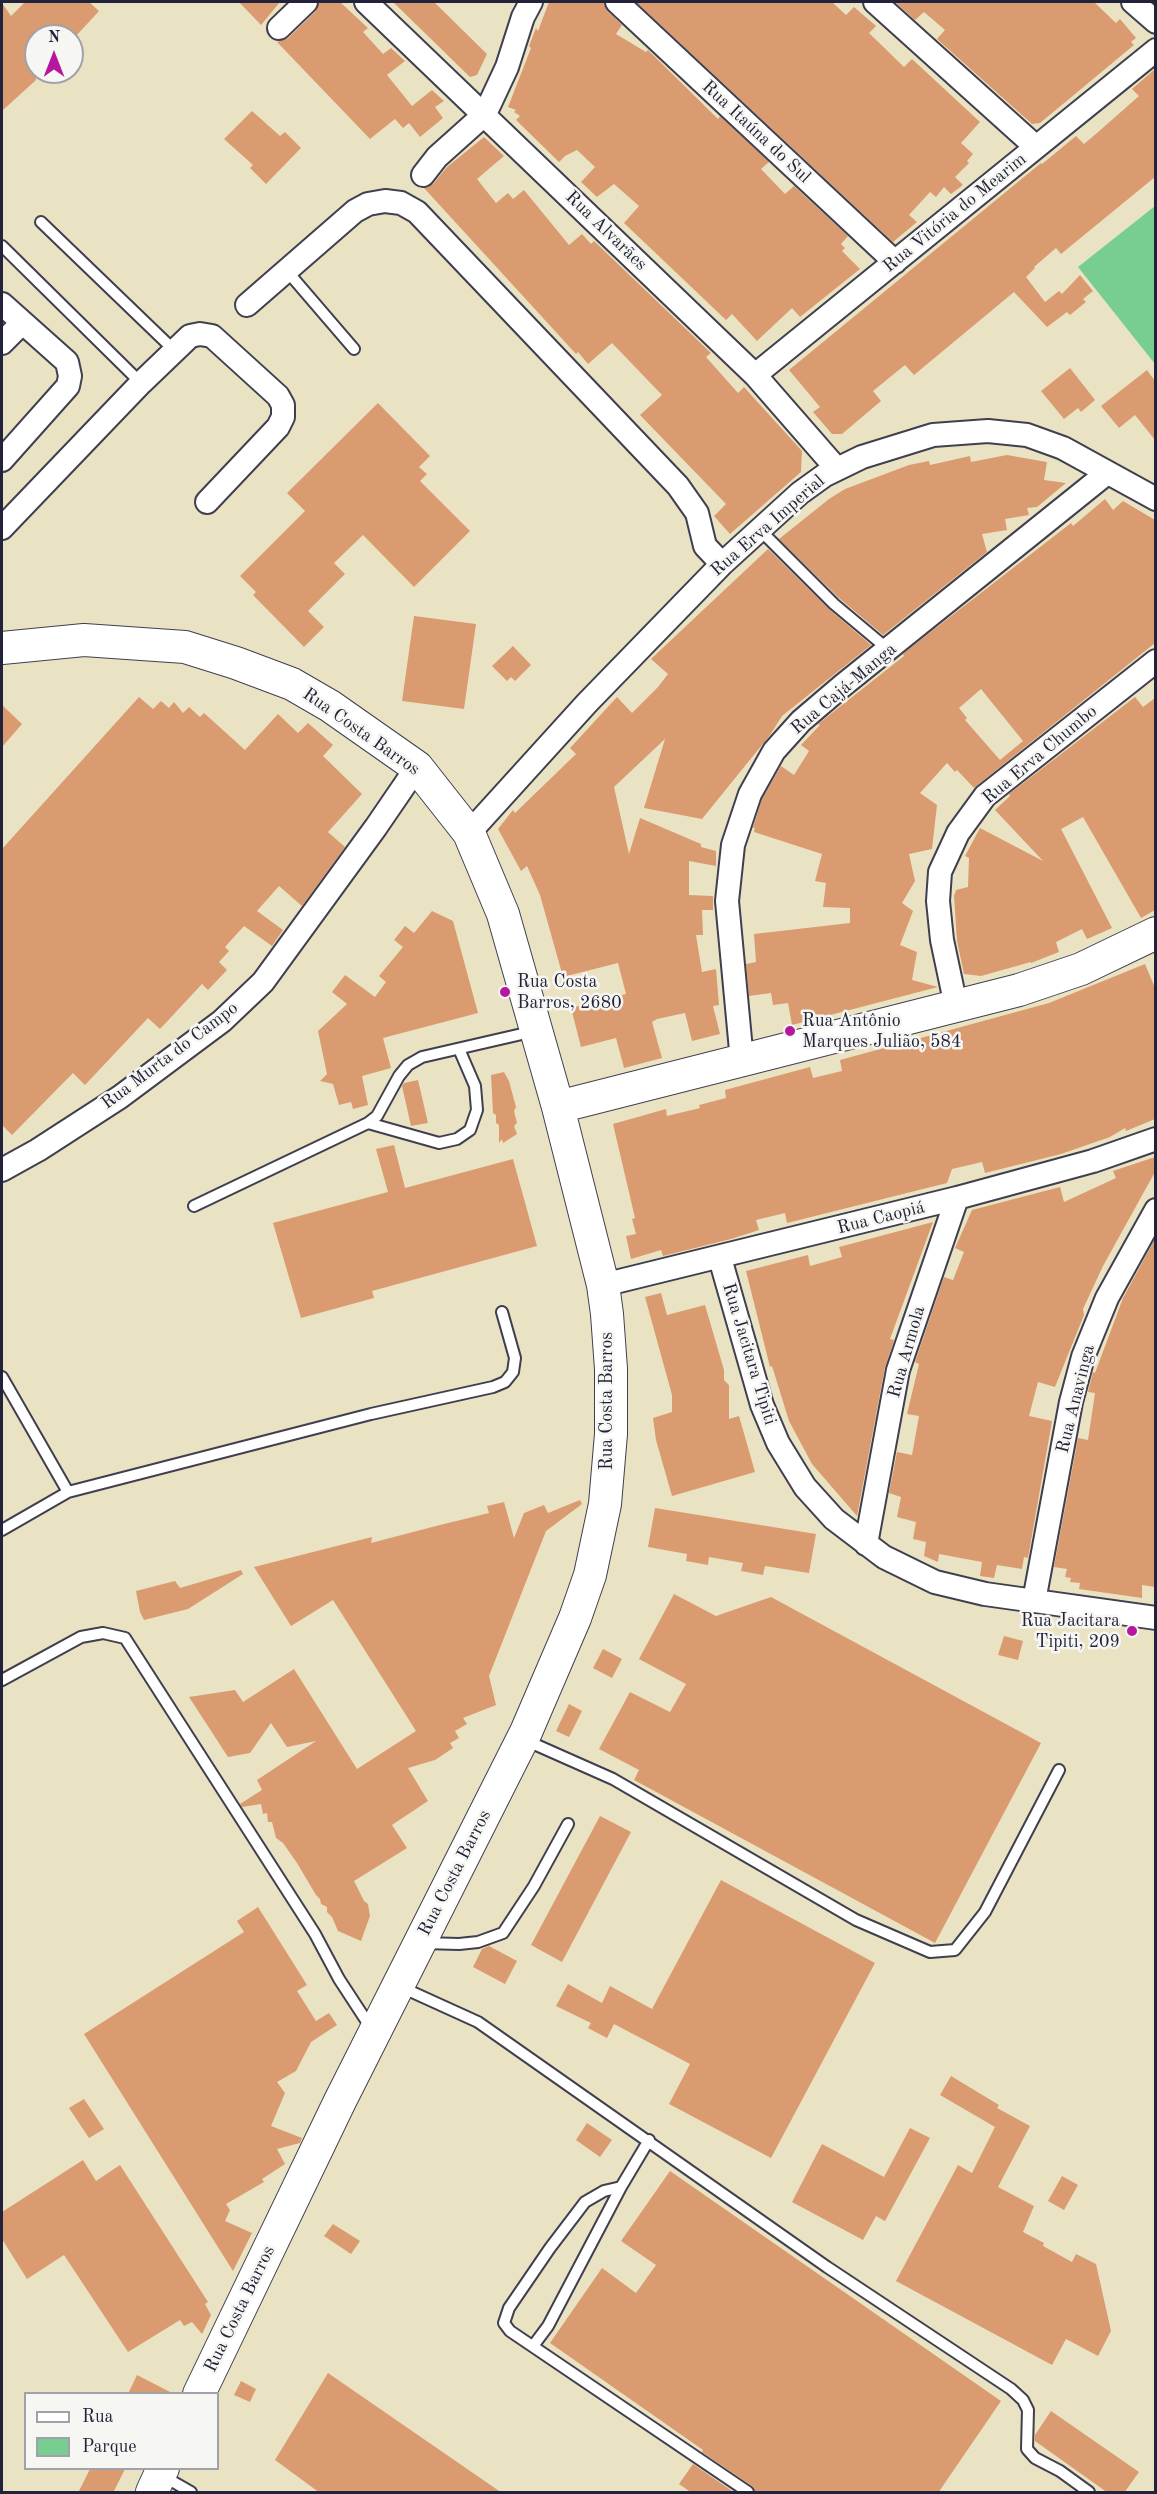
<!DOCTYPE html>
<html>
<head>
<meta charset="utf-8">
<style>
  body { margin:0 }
  #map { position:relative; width:1157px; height:2494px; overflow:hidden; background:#eae3c3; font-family:"Old Standard TT",serif }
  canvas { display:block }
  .frame { position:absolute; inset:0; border:3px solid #22223b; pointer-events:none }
  .legend { position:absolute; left:24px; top:2392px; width:195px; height:78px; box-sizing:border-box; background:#f6f6f2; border:2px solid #a1a1a9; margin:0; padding:8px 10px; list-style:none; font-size:18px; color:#22223b }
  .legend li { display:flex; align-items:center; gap:12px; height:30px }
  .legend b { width:30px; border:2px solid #a1a1a9 }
  .north { position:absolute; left:24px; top:24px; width:60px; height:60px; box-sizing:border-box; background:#f6f6f2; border:2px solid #a1a1a9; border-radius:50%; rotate:0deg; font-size:16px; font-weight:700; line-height:24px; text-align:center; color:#22223b }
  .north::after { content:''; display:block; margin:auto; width:21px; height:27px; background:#b5179e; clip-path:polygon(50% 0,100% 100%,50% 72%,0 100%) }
</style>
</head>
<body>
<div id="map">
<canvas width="1157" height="2494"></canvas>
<div class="frame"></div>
<ul class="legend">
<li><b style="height:8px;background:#fff"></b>Rua</li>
<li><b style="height:16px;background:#78cd90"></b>Parque</li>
</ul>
<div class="north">N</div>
</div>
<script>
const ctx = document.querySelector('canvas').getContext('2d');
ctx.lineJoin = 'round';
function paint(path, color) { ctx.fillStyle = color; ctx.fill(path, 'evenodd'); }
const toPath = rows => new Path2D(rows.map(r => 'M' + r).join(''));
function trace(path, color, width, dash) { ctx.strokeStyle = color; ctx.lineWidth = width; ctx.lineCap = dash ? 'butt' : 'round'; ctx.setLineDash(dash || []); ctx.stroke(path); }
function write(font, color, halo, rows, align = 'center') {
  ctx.font = font + ' "Old Standard TT",serif'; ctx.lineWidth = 5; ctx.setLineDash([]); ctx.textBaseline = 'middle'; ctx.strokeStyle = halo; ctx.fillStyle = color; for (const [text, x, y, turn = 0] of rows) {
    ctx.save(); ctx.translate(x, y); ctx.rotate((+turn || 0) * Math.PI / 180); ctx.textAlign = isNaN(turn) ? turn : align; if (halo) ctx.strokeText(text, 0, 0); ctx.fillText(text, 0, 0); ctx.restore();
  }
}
const green = toPath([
  [1155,206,1155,364,1078,267]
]);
const building = toPath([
  [25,2,89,2,99,11,76,36,36,36,36,80,2,111,2,3,11,16],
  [239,2,280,2,261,25],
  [319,2,340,2,368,28,363,32,383,54,391,48,405,61,387,75,412,106,432,90,444,101,435,107,443,118,420,137,409,123,403,128,395,119,370,139,277,42,288,38,315,12],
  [393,2,434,2,487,54,477,75,470,77],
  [549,2,604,2,607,11,622,25,616,34,646,52,648,50,718,119,720,116,769,162,761,169,785,194,794,186,848,236,841,244,845,248,842,251,860,269,800,317,792,308,757,341,732,314,726,320,624,223,639,206,614,184,597,197,581,182,595,167,577,150,565,156,559,162,516,120,520,116,514,112,516,110,508,107,531,48,529,46,536,28,538,31],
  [636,2,832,2,846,15,854,7,876,26,869,33,904,67,912,59,980,122,961,143,973,154,967,161,969,163,955,177,963,185,951,194,944,187,936,197,930,192,909,215,917,222,893,242],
  [895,2,1094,2,1116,23,1120,19,1136,38,1131,42,1134,45,1063,104,1040,123,1032,124,937,39,945,30,924,12,915,20],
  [1155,69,1155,177,1061,254,1056,248,1034,267,1035,268,1026,277,1045,302,1059,291,1062,294,1080,275,1093,291,1083,299,1086,302,1070,315,1067,312,1047,327,1014,292,914,375,905,365,873,391,881,401,842,434,832,434,813,412,820,407,789,370,1041,163,1042,164,1076,136,1084,144,1097,133,1139,96,1132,89],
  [252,111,280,136,285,132,301,148,266,184,250,168,253,165,224,139],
  [484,137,504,156,477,179,496,203,508,193,513,199,524,190,569,245,582,234,591,244,594,241,711,353,706,357,738,393,744,387,802,451,801,472,730,534,714,516,726,504,640,415,662,395,612,343,588,364,578,352,576,354,424,188,433,184,447,167],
  [1070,368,1095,400,1081,412,1078,408,1064,419,1041,391],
  [1147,370,1155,381,1155,440,1135,415,1119,428,1101,406],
  [378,403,430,456,419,467,427,474,420,481,470,531,414,587,363,535,334,563,345,574,308,611,324,627,304,647,253,595,256,592,240,576,305,511,287,493],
  [1007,455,1047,462,1044,480,1066,483,1037,507,1027,508,1029,515,1005,519,1007,530,982,534,987,552,883,635,839,598,779,539,829,499,845,489,909,465,929,461,930,465,970,456,971,462],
  [1105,499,1113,510,1123,501,1155,520,1155,643,974,788,957,770,955,772,947,763,920,793,937,805,932,849,909,854,915,881,902,903,913,911,900,945,917,952,912,980,938,987,792,1025,788,1003,773,1005,771,993,749,996,746,964,756,962,754,934,850,923,850,908,823,907,826,883,815,881,822,854,754,832,755,828,753,828,762,799,781,766,794,775,809,751,801,745,820,725,818,724,904,656,903,654,928,634,1071,523,1073,526],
  [981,689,1023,741,1000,760,965,720,967,718,959,708],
  [768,549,829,609,871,645,782,716,770,735,702,819,644,808,665,739,614,787,629,854,640,818,701,844,701,847,716,851,716,866,689,861,689,895,713,896,713,910,702,910,703,935,696,935,702,972,716,969,719,1005,713,1006,720,1034,692,1041,685,1013,657,1019,652,1022,662,1058,624,1068,616,1038,581,1047,571,1008,626,994,618,963,563,977,540,895,527,866,521,871,498,829,513,810,515,813,576,754,570,748,617,697,632,713,658,687,668,674,651,659],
  [414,616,476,624,464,709,402,701],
  [513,646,531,665,515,681,511,677,507,681,492,666],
  [139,697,153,709,161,701,169,708,174,702,183,713,189,707,200,717,204,713,245,750,278,714,298,733,308,723,333,745,323,756,362,794,328,832,345,847,302,906,279,886,257,911,283,930,272,946,244,926,225,947,229,951,219,962,227,970,208,990,202,984,160,1029,148,1018,85,1085,73,1073,12,1135,2,1125,2,849],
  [1135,697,1143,707,1155,698,1155,910,1141,918,1083,817,1061,829,1112,928,1087,939,1082,929,1056,942,1059,952,1031,963,1031,962,981,976,964,974,957,941,954,896,956,890,968,887,969,858,965,856,980,828,1043,861,995,810,1010,796,1009,794],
  [2,705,22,724,2,747],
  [432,911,453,921,478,1013,383,1038,391,1068,362,1076,368,1105,353,1109,351,1102,339,1105,333,1084,320,1081,327,1074,318,1031,347,1004,332,992,345,975,375,997,386,982,379,976,403,947,394,940,405,926,414,933],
  [1145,964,1155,988,1155,1119,1126,1131,1125,1128,1110,1137,1061,1154,985,1173,982,1162,952,1169,947,1183,787,1223,785,1213,756,1220,759,1230,731,1239,663,1256,661,1250,631,1259,626,1236,636,1234,632,1219,635,1218,613,1124,666,1109,667,1116,700,1108,699,1105,726,1098,725,1090,810,1067,813,1078,842,1071,840,1060,1049,1003],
  [504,1072,509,1081,516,1107,514,1111,517,1123,514,1126,517,1134,503,1143,502,1139,499,1143,499,1125,496,1123,496,1115,493,1113,491,1075],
  [418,1080,428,1123,411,1126,402,1086,404,1083],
  [394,1145,405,1188,513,1159,537,1246,372,1291,374,1298,301,1318,273,1223,388,1192,376,1149],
  [1155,1157,1155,1172,1103,1266,1083,1309,1084,1315,1055,1387,1038,1382,1029,1416,1052,1421,1028,1558,1024,1557,1022,1569,997,1565,994,1578,980,1576,982,1562,939,1554,938,1562,924,1556,926,1542,913,1539,916,1522,897,1517,901,1497,889,1493,897,1452,912,1455,919,1416,907,1414,919,1364,915,1362,944,1277,953,1280,964,1252,955,1248,972,1210,1060,1187,1064,1202,1116,1178,1113,1171],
  [933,1222,890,1339,894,1340,885,1367,857,1516,812,1464,789,1421,772,1366,770,1367,746,1271,808,1255,810,1266,842,1257,839,1247],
  [1155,1239,1155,1587,1142,1585,1142,1598,1079,1589,1080,1583,1070,1582,1071,1578,1065,1577,1067,1569,1054,1567,1078,1438,1088,1440,1095,1393,1088,1392,1093,1372,1095,1373,1123,1298],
  [661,1293,667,1315,705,1305,724,1370,724,1380,729,1385,729,1419,739,1416,755,1472,672,1496,656,1440,653,1418,672,1412,672,1395,645,1297],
  [580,1500,582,1504,546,1531,489,1676,496,1705,463,1718,467,1724,455,1731,459,1738,450,1743,453,1748,435,1760,408,1768,428,1801,392,1825,407,1848,354,1881,364,1901,368,1904,370,1916,361,1941,338,1931,332,1917,327,1912,327,1907,321,1904,320,1899,316,1895,297,1863,283,1843,276,1838,272,1822,268,1822,267,1813,263,1814,261,1804,242,1807,240,1804,262,1790,257,1780,316,1741,287,1747,271,1723,250,1753,228,1757,189,1697,235,1690,243,1702,294,1669,357,1769,416,1731,333,1600,291,1626,254,1567,372,1537,371,1543,436,1526,489,1513,487,1506,504,1502,514,1538,524,1513,544,1505,548,1513],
  [655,1508,816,1534,809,1573,765,1566,763,1575,741,1571,743,1563,709,1557,708,1565,686,1561,687,1554,648,1547],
  [241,1570,243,1574,188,1609,144,1620,140,1612,136,1591,175,1581,180,1588],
  [674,1594,716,1616,771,1597,1041,1743,935,1943,634,1780,639,1770,599,1749,630,1692,670,1712,686,1684,639,1659],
  [1004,1636,1023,1641,1018,1660,998,1655],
  [603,1649,622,1659,612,1678,593,1668],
  [569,1704,582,1711,569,1737,556,1731],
  [600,1816,631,1832,562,1962,531,1945],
  [721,1880,875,1963,771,2158,669,2104,690,2064,614,2024,607,2038,588,2028,591,2023,556,2006,568,1984,602,2003,610,1986,652,2009],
  [258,1907,307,1985,297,1991,316,2021,329,2013,337,2025,311,2042,296,2071,277,2082,285,2093,271,2126,302,2138,300,2143,277,2149,285,2164,262,2179,264,2182,226,2204,230,2210,225,2221,252,2233,233,2271,84,2034,244,1932,237,1921],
  [489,1946,517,1961,505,1984,473,1967,482,1949],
  [951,2076,999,2105,997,2108,1030,2126,998,2187,1034,2206,1023,2232,1044,2243,1043,2246,1072,2262,1076,2254,1096,2264,1111,2331,1098,2356,1066,2339,1052,2365,896,2281,958,2165,972,2173,995,2127,940,2095],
  [84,2099,104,2129,89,2138,69,2108],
  [587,2123,612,2140,600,2157,576,2140],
  [910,2128,930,2138,885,2221,876,2216,863,2240,792,2202,822,2144,884,2177],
  [83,2160,96,2181,120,2165,208,2302,205,2304,211,2315,202,2334,192,2322,184,2326,180,2320,128,2352,64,2255,27,2279,2,2239,2,2212],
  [670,2171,1001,2401,938,2493,755,2493,752,2486,702,2452,703,2450,550,2343,602,2268,636,2293,656,2265,621,2241],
  [1062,2176,1078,2185,1064,2210,1048,2201],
  [333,2224,360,2241,351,2254,324,2236],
  [328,2373,502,2493,320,2493,275,2460],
  [137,2375,174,2394,128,2394],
  [241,2381,256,2389,250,2402,234,2395],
  [1051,2411,1139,2472,1124,2493,1108,2493,1035,2441,1035,2435],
  [693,2464,735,2493,692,2493,679,2484],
  [90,2469,125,2469,113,2493,78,2493]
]);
const lane = toPath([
  [41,222,175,351],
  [2,246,141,383],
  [287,271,354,349],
  [759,529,834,604,889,650],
  [368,1123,439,1143,457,1139,470,1130,477,1110,475,1086,459,1049],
  [194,1206,368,1123,377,1116,399,1076,408,1065,422,1057,535,1031],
  [2,1377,68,1492],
  [2,1530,68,1492,371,1414,493,1387,505,1382,513,1372,515,1358,502,1312],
  [2,1680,81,1637,103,1633,125,1638,315,1934,339,1979,371,2028],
  [525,1740,613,1779,856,1920,930,1952,955,1950,985,1912,1059,1770],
  [423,1943,459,1944,478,1942,503,1933,534,1886,568,1824],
  [401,1987,478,2022,827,2267,1011,2389,1023,2400,1028,2410,1027,2449,1035,2458,1060,2471,1089,2492],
  [621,2187,604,2191,585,2202,550,2248,509,2308,504,2323,510,2331,748,2492],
  [533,2346,548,2326,621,2187,649,2140],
  [163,2476,191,2492]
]);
const street = toPath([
  [366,2,755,375,837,469],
  [617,2,895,262],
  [875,2,1036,147],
  [1133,2,1156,22],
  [279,28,306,2],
  [423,175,437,157,485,114,507,67,523,17,531,2],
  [2,304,67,362,70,376,68,386,2,460],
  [247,305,355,211,368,204,385,201,401,203,417,212,678,486,697,513,705,546,722,564],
  [2,343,22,323],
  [755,375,1156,50],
  [2,528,141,383,190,336,200,334,212,336,278,396,283,405,283,417,278,427,207,502],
  [469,833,587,703,722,564,800,493,825,475,862,457,933,435,988,431,1027,435,1063,448,1156,499],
  [956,1006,942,940,938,901,940,872,958,833,985,796,1156,661],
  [742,1061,727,901,733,845,750,794,774,751,801,721,842,686,1107,473],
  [2,1170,38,1150,120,1097,222,1021,263,982,376,827,417,767],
  [720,1258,762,1405,778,1443,805,1487,834,1519,884,1557,935,1582,985,1594,1156,1618],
  [603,1285,957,1198,1093,1161,1156,1139],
  [866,1544,898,1370,957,1198],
  [1034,1601,1071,1402,1083,1357,1107,1298,1156,1210]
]);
const secondary = toPath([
  [2,648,84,640,185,647,236,663,292,684,330,706,417,767,469,833,503,914,558,1107,603,1285,607,1314,611,1369,611,1434,605,1504,590,1575,575,1618,526,1732,340,2101,199,2394],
  [558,1107,1019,990,1081,969,1156,933],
  [152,2492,163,2468]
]);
const markers = [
  [505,992,6,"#b5179e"],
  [790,1031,6,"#b5179e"],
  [1132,1631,6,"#b5179e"]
];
const streetNames = [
  ["Rua Itaúna do Sul",756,132,43],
  ["Rua Vitória do Mearim",955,213,-39],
  ["Rua Alvarães",606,231,44],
  ["Rua Erva Imperial",768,526,-41],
  ["Rua Cajá-Manga",844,689,-40],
  ["Rua Costa Barros",361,732,35],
  ["Rua Erva Chumbo",1040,755,-40],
  ["Rua Murta do Campo",170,1056,-37],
  ["Rua Caopiá",881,1218,-14],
  ["Rua Armola",907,1352,-74],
  ["Rua Jacitara Tipiti",749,1354,73],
  ["Rua Anavinga",1076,1399,-76],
  ["Rua Costa Barros",607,1401,-90],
  ["Rua Costa Barros",455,1873,-63],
  ["Rua Costa Barros",240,2309,-64]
];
const poiNames = [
  ["Rua Costa",517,982],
  ["Barros, 2680",517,1003],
  ["Rua Antônio",802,1021],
  ["Marques Julião, 584",802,1042],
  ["Rua Jacitara",1120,1621,"right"],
  ["Tipiti, 209",1120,1642,"right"]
];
paint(green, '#78cd90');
paint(building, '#da9b70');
trace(lane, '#403f4f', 14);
trace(street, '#403f4f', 26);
trace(secondary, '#403f4f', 34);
trace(lane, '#fff', 10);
trace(street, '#fff', 22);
trace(secondary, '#fff', 32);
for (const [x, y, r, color] of markers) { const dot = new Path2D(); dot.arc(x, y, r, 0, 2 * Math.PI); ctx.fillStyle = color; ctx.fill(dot); trace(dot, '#f6f6f2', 2); }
write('18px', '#22223b', '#f6f6f2', streetNames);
write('18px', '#22223b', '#f6f6f2', poiNames, 'left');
</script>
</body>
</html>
